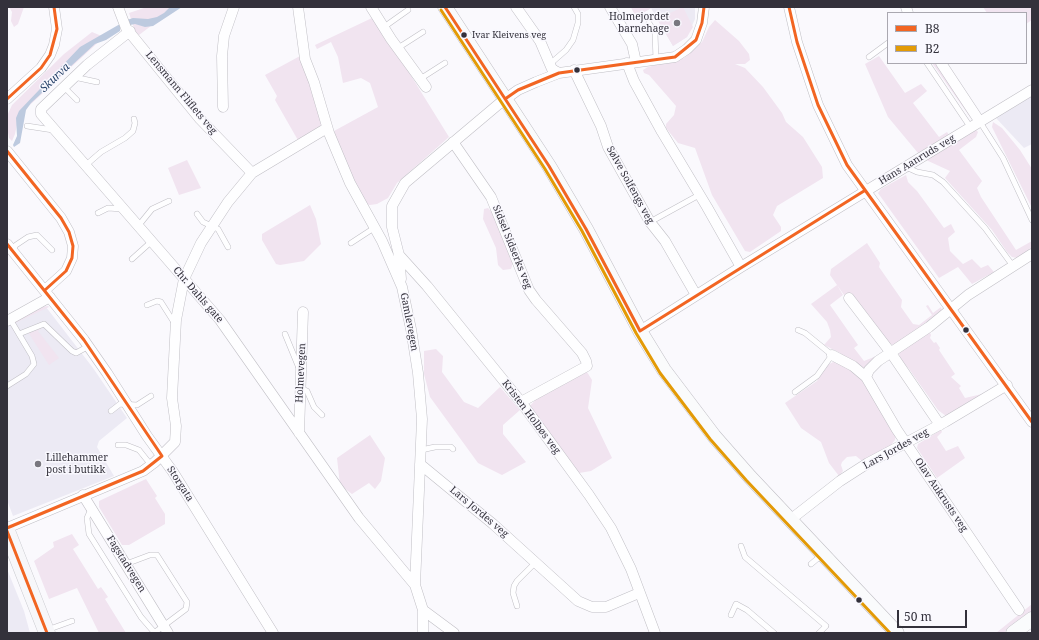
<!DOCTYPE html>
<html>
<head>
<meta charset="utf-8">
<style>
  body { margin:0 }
  #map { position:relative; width:1039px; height:640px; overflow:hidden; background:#faf9fd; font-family:"Noto Serif",serif }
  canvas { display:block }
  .frame { position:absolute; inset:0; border:8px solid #33313b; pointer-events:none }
  .legend { position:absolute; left:887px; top:12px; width:140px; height:52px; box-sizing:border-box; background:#f9f8fe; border:1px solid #aaa8b0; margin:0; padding:5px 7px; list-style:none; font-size:12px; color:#33313b }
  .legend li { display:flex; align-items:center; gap:8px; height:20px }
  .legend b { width:20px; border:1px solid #aaa8b0 }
  .scale { position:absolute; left:897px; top:610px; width:70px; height:18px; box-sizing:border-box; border:2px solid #33313b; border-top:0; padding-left:5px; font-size:12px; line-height:14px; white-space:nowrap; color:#33313b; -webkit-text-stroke:3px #f9f8fe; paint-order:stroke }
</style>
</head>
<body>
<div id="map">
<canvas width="1039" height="640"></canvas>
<div class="frame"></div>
<ul class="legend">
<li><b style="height:5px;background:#f26522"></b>B8</li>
<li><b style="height:5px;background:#e39a06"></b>B2</li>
</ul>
<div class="scale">50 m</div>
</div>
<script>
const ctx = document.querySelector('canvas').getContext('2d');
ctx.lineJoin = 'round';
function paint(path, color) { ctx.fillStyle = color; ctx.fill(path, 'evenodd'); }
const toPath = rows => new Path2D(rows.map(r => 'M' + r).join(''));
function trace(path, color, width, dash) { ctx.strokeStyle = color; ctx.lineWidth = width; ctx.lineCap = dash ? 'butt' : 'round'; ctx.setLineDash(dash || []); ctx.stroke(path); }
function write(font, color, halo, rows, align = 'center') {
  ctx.font = font + ' "Noto Serif",serif'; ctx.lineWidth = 3; ctx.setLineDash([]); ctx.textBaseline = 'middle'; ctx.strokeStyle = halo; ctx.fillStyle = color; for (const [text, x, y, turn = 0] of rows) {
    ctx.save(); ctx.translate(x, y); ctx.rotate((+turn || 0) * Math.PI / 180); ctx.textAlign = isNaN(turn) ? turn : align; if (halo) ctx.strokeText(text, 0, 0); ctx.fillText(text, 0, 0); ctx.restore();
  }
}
const built = toPath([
  [631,7,695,7,695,19,687,37,673,46,651,8,636,17],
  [1032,94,1032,144,1024,148,996,118],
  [46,307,93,368,127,418,99,441,97,447,114,476,13,516,7,500,7,326],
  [7,569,24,611,30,633,7,633]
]);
const green = toPath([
  [9,7,24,7,18,24,14,27,11,21,12,12],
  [147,7,176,7,139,35,135,31,129,13],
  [631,7,653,7,636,17],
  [683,7,693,27,687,37,673,46,657,19],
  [983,7,1032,7,1032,20,1026,24,1026,13,987,13],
  [372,18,405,66,449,137,397,183,388,198,377,204,370,205,365,204,339,148,334,131,378,107,370,83,361,78,343,83,338,57,331,42,317,49,315,45],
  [715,20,739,41,749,54,750,60,745,64,735,64,745,68,763,87,782,113,786,122,803,137,822,167,823,178,777,206,773,215,781,227,781,231,750,252,745,251,712,195,695,148,678,143,666,128,666,124,674,115,676,106,649,75,644,73,643,70,648,67,684,58,702,42,709,27],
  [92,32,104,37,19,115,15,134,12,141,9,138,7,127,7,116,12,105,64,54],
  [300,56,308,75,321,123,319,131,299,142,275,100,277,96,265,75],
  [879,56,905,93,921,84,927,91,913,103,939,137,947,132,949,135,918,153,888,117,865,64],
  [932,63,937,63,970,113,970,117],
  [993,122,1002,128,1020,150,1032,169,1032,208,992,127],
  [976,130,978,132,976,137,959,150,982,181,977,188,981,197,1016,250,1032,241,1032,249,1017,258,1012,257,1007,252,992,230,945,178,950,171,926,160],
  [187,160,201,188,179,195,168,168],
  [906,175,908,182,917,191,944,228,951,224,955,232,948,238,950,251,963,264,972,259,981,268,988,265,994,272,972,284,958,267,939,278,878,193,881,189],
  [310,205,316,219,321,244,304,261,280,265,276,264,262,240,262,234],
  [488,208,495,215,513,263,511,269,503,270,498,265,496,248,483,219,484,209],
  [867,243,880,263,879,267,902,300,901,307,913,324,919,325,932,315,926,306,928,305,933,313,941,307,942,312,895,346,886,342,851,293,844,295,830,275,831,269],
  [837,285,843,295,830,305,858,345,854,348,864,361,884,353,865,369,861,369,840,353,824,345,831,337,830,330,827,322,811,304],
  [48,306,49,307,13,324,13,322,41,307],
  [44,326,38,331,59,358,49,365,28,332],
  [929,331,931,335,930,338,934,343,936,342,940,348,939,350,955,374,951,377,961,386,959,388,965,398,982,394,984,396,946,416,938,410,909,369,900,359,899,353,900,350],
  [436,349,443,356,442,372,464,402,478,408,500,387,520,410,503,425,503,434,526,462,502,475,478,463,430,397,424,374,424,351],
  [835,361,858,373,896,435,895,440,891,445,866,460,862,461,856,456,847,457,842,462,841,465,843,471,839,476,829,463,821,442,801,428,785,403,817,381,824,367],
  [587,372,592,380,588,408,612,458,591,471,579,473,529,407,540,395],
  [941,430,942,432,937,437,946,451,958,446,965,458,937,478,917,448,918,444],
  [370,435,385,458,381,481,375,489,369,483,352,494,340,485,337,458],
  [146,479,157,496,155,498,165,514,165,524,129,545,122,545,99,507,99,501],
  [72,534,79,545,73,549,98,589,101,587,108,597,105,599,126,633,99,633,77,588,49,599,34,561,54,547,53,542],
  [1032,604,1032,612,1003,633,996,633]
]);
const water = toPath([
  [170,7,182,7,153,26,145,27,135,24,130,25,127,20,133,18,148,19,157,17,164,13],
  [120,24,120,31,106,40,95,44,31,103,26,110,20,143,14,147,13,145,17,136,16,118,19,111,80,47]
]);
const lane = toPath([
  [649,23,655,33,656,60],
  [384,27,408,10],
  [398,48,423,32],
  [869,57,888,43],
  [927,63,971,128],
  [550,64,566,50,573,40,578,23,578,14,574,7],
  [74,77,97,82],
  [420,79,445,63],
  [64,87,77,100],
  [980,122,1003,158,1032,220],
  [27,126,53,130],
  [86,165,101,152,125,138,133,131,135,123,134,119],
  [906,167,917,172,933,175,943,182,985,228,1013,266],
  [98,213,108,208,122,209],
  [197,214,203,222,218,229,228,247],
  [650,222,699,195],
  [139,225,152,209,169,201],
  [351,243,374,228],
  [12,250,16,245,28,237,37,235,52,250],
  [132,259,152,241],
  [147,305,157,301,161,302,175,324],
  [19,334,44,324,72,351,76,353,89,346],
  [285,334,299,368],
  [7,386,26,374,34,364,32,356,10,319],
  [300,388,307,391,314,407,322,415],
  [795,392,817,376,832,355,805,333,798,330],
  [111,411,120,404,137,405,151,396],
  [118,445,126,445,139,450,151,465],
  [421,450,435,447,451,447,453,449],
  [91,509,87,518,89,534,141,617,154,632],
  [741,546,745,557,826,626,819,633],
  [126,564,150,555,157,555,187,602,186,609,154,633],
  [811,564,823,554],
  [517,606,513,593,514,586,517,581,536,562],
  [731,615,736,604,747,610,774,633],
  [47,630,72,621]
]);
const street = toPath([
  [118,7,126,28,200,119,252,173],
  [298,7,305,59,314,82,329,133,350,183,382,241,402,287,411,329,418,373,422,419,415,585,423,610,423,633],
  [371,7,391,39,426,87],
  [516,7,540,41,552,69,559,73],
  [610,7,632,44,636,62],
  [789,7,797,42,818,105,847,165,1032,422],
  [906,7,908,13],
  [130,31,87,65,41,109,41,114,220,320,359,518,415,585],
  [627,63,634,81,662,132,707,207,741,267],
  [941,63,980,122],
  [574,70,601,126,608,147,650,222,665,241,696,295],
  [7,99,41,68,50,55,54,45,57,29,54,7],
  [223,107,222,56,224,36,234,7],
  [453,142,491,197,529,290,536,300,582,353,586,361,587,366,521,402],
  [7,151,61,218,69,232,73,246,72,258,66,271,45,290],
  [7,244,84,340,107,373,147,436,173,472,273,633],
  [399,255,427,286,521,402,589,495,611,528,631,569,655,633],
  [401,279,399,255,392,227,392,206,405,183,500,103,518,90,536,82,559,73,675,57,687,49,696,40,702,23,704,7],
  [849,298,891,353,940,425],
  [7,321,50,297],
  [640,331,741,267,1032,90],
  [832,355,853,366,866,377,897,430,1019,610],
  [866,377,869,370,878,361,929,327,968,295,1032,254],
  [299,433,303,312],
  [420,464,493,524,578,601,592,607,606,607,639,593],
  [83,495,168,633],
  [790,520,840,481,868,463,945,422,1007,385],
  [7,528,143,471,155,462,175,442,176,426,172,398,176,320,184,279,201,243,228,202,252,173,327,128],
  [423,610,454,633]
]);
const secondary = toPath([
  [445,7,549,166,586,229,640,331,664,370,714,436,750,477,897,633],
  [1013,633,1032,619]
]);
const primary = toPath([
  [7,531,47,633]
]);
const bus1 = toPath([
  [445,7,549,166,586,229,640,331,864,191],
  [789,7,797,42,818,105,847,165,1032,422],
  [7,99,41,68,50,55,57,29,54,7],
  [505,99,518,90,559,73,675,57,696,40,702,23,704,7],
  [7,151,61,218,69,232,73,246,72,258,66,271,45,290],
  [7,244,84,340,162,456,143,471,7,528],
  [7,531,47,633]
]);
const bus2 = toPath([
  [441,10,545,169,582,231,636,333,660,373,710,439,746,480,890,633]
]);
const markers = [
  [677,23,4,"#79777f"],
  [464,35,3.5,"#33313b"],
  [577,70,3.5,"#33313b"],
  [966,330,3.5,"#33313b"],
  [38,464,4,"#79777f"],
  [859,600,3.5,"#33313b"]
];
const busNames = [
  ["Ivar Kleivens veg",472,35]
];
const poiNames = [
  ["Holmejordet",669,17],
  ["barnehage",669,29],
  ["Lillehammer",46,458,"left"],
  ["post i butikk",46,470,"left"]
];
const streetNames = [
  ["Lensmann Fliflets veg",181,93,50],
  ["Hans Aanruds veg",917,160,-31],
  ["Sølve Solfengs veg",630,185,61],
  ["Sidsel Sidserks veg",512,247,68],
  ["Chr. Dahls gate",198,295,49],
  ["Gamlevegen",409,322,79],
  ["Holmevegen",301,373,-87],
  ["Kristen Holbøs veg",531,417,53],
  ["Lars Jordes veg",896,449,-29],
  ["Storgata",180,484,57],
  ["Olav Aukrusts veg",941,495,56],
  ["Lars Jordes veg",479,512,40],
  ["Fagstadvegen",126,564,58]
];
const waterNames = [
  ["Skurva",55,78,-44]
];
paint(built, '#eceaf4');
paint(green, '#f1e4f0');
paint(water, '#bdcadf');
trace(lane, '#c0bfc5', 6);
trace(street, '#c0bfc5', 11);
trace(secondary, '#c0bfc5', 15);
trace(primary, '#c8c9ce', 17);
trace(lane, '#fefeff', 5);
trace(street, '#fefeff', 10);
trace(secondary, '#fafbfc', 14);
trace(primary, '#f7f7fa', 16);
trace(bus1, '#f26522', 3);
trace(bus2, '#e39a06', 3);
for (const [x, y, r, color] of markers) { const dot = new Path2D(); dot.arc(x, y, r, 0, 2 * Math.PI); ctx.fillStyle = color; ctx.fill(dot); trace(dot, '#f9f8fe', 1.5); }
write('9px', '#33313b', '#f9f8fe', busNames, 'left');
write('10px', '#33313b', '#f9f8fe', poiNames, 'right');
write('10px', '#33313b', '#f9f8fe', streetNames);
write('italic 11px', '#274269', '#f9f8fe', waterNames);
</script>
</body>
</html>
